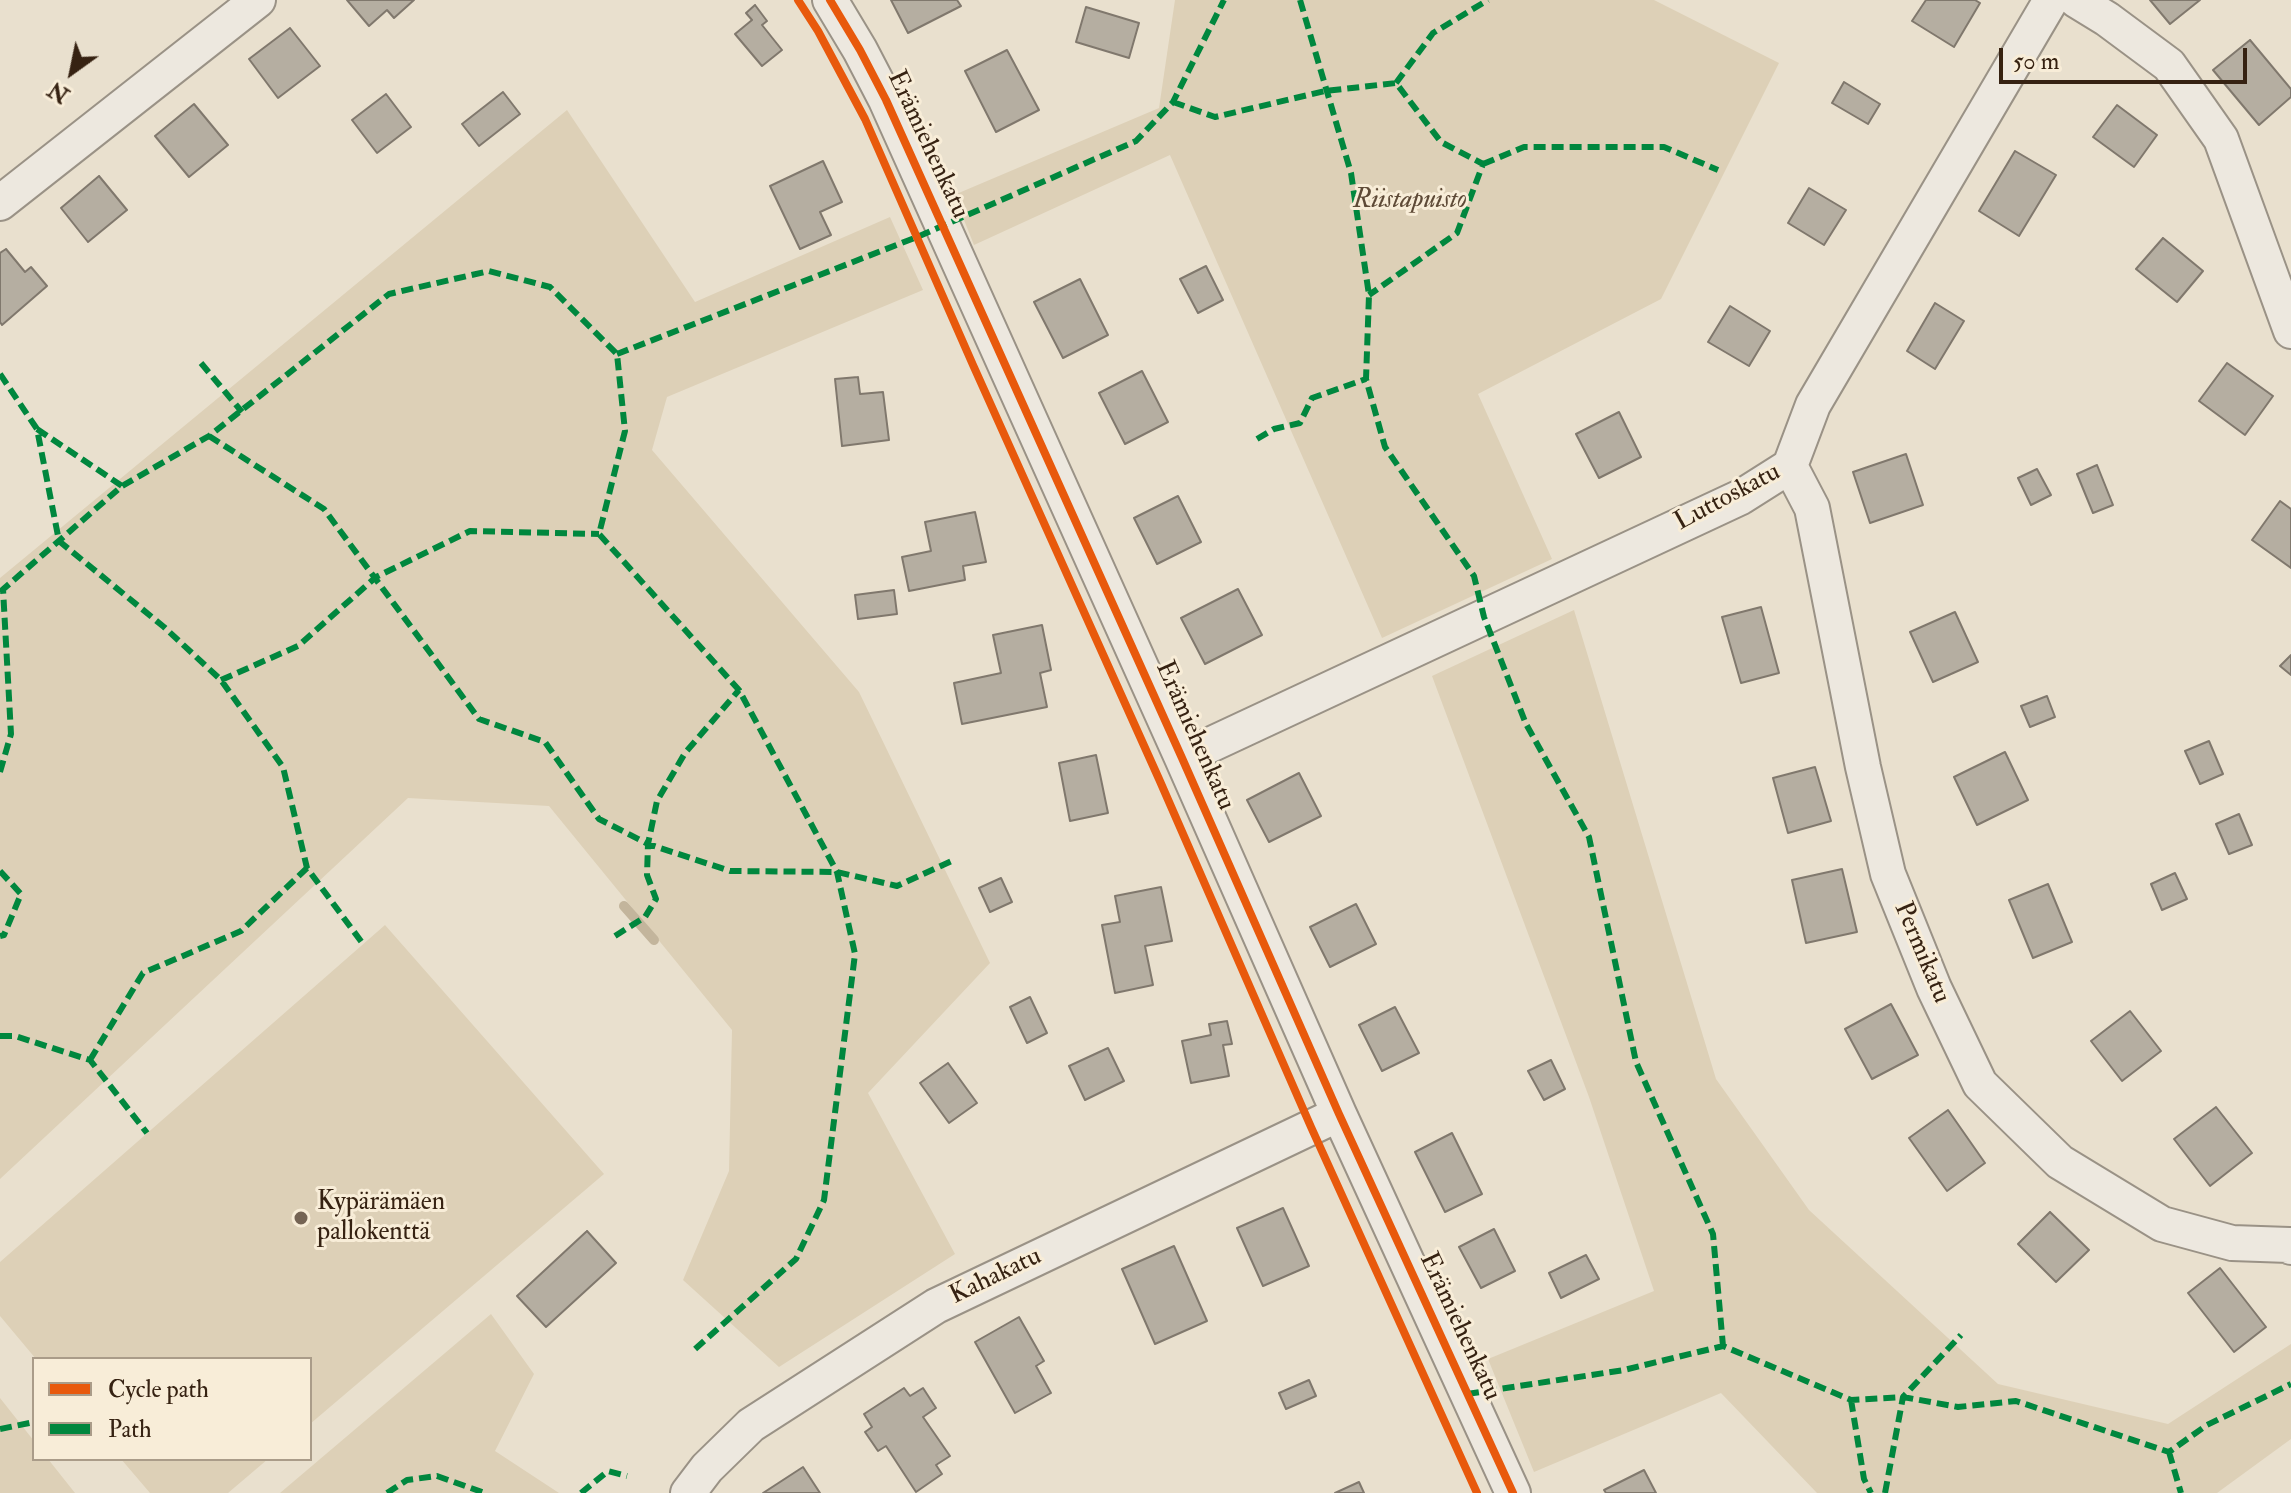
<!DOCTYPE html>
<html>
<head>
<meta charset="utf-8">
<style>
  body { margin:0 }
  #map { position:relative; width:2291px; height:1493px; overflow:hidden; background:#e9e0ce; font-family:"IM FELL Double Pica",serif }
  canvas { display:block }
  .legend { position:absolute; left:32px; top:1357px; width:280px; height:104px; box-sizing:border-box; background:#f8edd8; border:2px solid #aa9c89; margin:0; padding:10px 14px; list-style:none; font-size:24px; color:#362212 }
  .legend li { display:flex; align-items:center; gap:16px; height:40px }
  .legend b { width:40px; border:2px solid #aa9c89 }
  .north { position:absolute; left:32px; top:32px; width:80px; height:80px; -webkit-text-stroke:6px #f8edd8; paint-order:stroke; rotate:213deg; font-size:22px; font-weight:700; line-height:32px; text-align:center; color:#362212 }
  .north::after { content:''; display:block; margin:auto; width:28px; height:36px; background:#362212; clip-path:polygon(50% 0,100% 100%,50% 72%,0 100%) }
  .scale { position:absolute; left:1999px; top:48px; width:248px; height:36px; box-sizing:border-box; border:4px solid #362212; border-top:0; padding-left:10px; font-size:24px; line-height:28px; white-space:nowrap; color:#362212; -webkit-text-stroke:6px #f8edd8; paint-order:stroke }
</style>
</head>
<body>
<div id="map">
<canvas width="2291" height="1493"></canvas>
<ul class="legend">
<li><b style="height:10px;background:#e8590c"></b>Cycle path</li>
<li><b style="height:10px;background:#00873e"></b>Path</li>
</ul>
<div class="north">N</div>
<div class="scale">50 m</div>
</div>
<script>
const ctx = document.querySelector('canvas').getContext('2d');
ctx.lineJoin = 'round';
function paint(path, color) { ctx.fillStyle = color; ctx.fill(path, 'evenodd'); }
const toPath = rows => new Path2D(rows.map(r => 'M' + r).join(''));
function trace(path, color, width, dash) { ctx.strokeStyle = color; ctx.lineWidth = width; ctx.lineCap = dash ? 'butt' : 'round'; ctx.setLineDash(dash || []); ctx.stroke(path); }
function write(font, color, halo, rows, align = 'center') {
  ctx.font = font + ' "IM FELL Double Pica",serif'; ctx.lineWidth = 6; ctx.setLineDash([]); ctx.textBaseline = 'middle'; ctx.strokeStyle = halo; ctx.fillStyle = color; for (const [text, x, y, turn = 0] of rows) {
    ctx.save(); ctx.translate(x, y); ctx.rotate((+turn || 0) * Math.PI / 180); ctx.textAlign = isNaN(turn) ? turn : align; if (halo) ctx.strokeText(text, 0, 0); ctx.fillText(text, 0, 0); ctx.restore();
  }
}
const green = toPath([
  [1175,0,1654,0,1779,63,1661,299,1478,394,1552,559,1382,638,1170,155,974,245,954,195,1159,108],
  [567,110,695,302,890,217,923,290,667,397,652,450,859,692,990,963,868,1093,955,1254,779,1367,683,1280,729,1171,732,1030,549,806,408,798,0,1179,0,578],
  [1574,610,1716,1079,1809,1210,1998,1384,2168,1424,2291,1344,2291,1439,2217,1493,1817,1493,1721,1393,1534,1472,1488,1359,1654,1291,1589,1097,1432,676],
  [385,925,604,1174,310,1424,310,1359,36,1359,0,1316,0,1262],
  [491,1314,534,1374,495,1451,559,1493,280,1493],
  [0,1398,34,1441,34,1459,48,1459,75,1493,0,1493],
  [121,1459,268,1459,228,1493,150,1493]
]);
const stream = toPath([
  [624,906,654,940]
]);
const building = toPath([
  [347,0,414,0,394,18,387,10,369,26,347,0],
  [891,0,957,0,961,6,908,33,891,0],
  [1926,0,1975,0,1980,3,1954,47,1912,21,1926,0],
  [2150,0,2200,0,2170,24,2150,0],
  [755,5,767,21,762,25,782,50,762,66,735,34,752,20,746,13,755,5],
  [1086,7,1139,23,1129,58,1076,42,1086,7],
  [290,28,320,66,278,98,249,59,290,28],
  [2250,40,2291,89,2291,97,2259,125,2213,70,2250,40],
  [1007,50,1039,110,996,132,965,71,1007,50],
  [1844,82,1880,104,1868,124,1832,103,1844,82],
  [503,92,520,114,479,146,462,124,503,92],
  [386,94,411,127,377,153,352,120,386,94],
  [194,104,228,145,189,177,155,136,194,104],
  [2117,105,2157,135,2134,167,2093,137,2117,105],
  [2015,151,2056,175,2019,236,1979,211,2015,151],
  [823,161,842,202,820,212,831,235,800,249,770,186,823,161],
  [99,176,127,210,88,242,61,208,99,176],
  [1809,188,1846,210,1824,245,1788,223,1809,188],
  [2163,238,2203,271,2177,302,2136,269,2163,238],
  [6,249,25,272,31,267,47,286,2,325,0,322,0,253,6,249],
  [1206,266,1223,300,1198,313,1180,279,1206,266],
  [1080,279,1108,335,1063,358,1034,302,1080,279],
  [1935,303,1964,321,1935,369,1907,351,1935,303],
  [1730,306,1770,331,1749,366,1708,342,1730,306],
  [2227,363,2273,396,2245,435,2199,401,2227,363],
  [1142,371,1168,422,1125,444,1099,393,1142,371],
  [858,377,860,394,883,392,889,440,842,446,835,379,858,377],
  [1619,412,1641,457,1599,478,1576,434,1619,412],
  [1906,454,1923,505,1870,523,1853,472,1906,454],
  [2097,465,2113,505,2093,513,2077,474,2097,465],
  [2037,469,2051,495,2031,505,2018,478,2037,469],
  [1178,496,1201,542,1157,564,1134,518,1178,496],
  [2280,501,2291,509,2291,568,2252,540,2280,501],
  [975,512,986,562,963,566,965,580,909,591,902,557,931,551,925,522,975,512],
  [1238,589,1262,635,1205,664,1181,618,1238,589],
  [894,590,897,614,858,619,855,595,894,590],
  [1761,607,1779,673,1741,683,1722,617,1761,607],
  [1955,612,1978,662,1933,682,1910,632,1955,612],
  [1042,625,1051,670,1040,673,1047,707,962,724,954,683,1001,673,993,635,1042,625],
  [2291,655,2291,675,2280,666,2291,655],
  [2047,696,2055,717,2030,727,2021,706,2047,696],
  [2209,741,2223,774,2200,784,2185,751,2209,741],
  [2005,752,2028,800,1977,825,1954,777,2005,752],
  [1096,755,1108,813,1070,821,1059,763,1096,755],
  [1815,767,1831,821,1788,833,1773,778,1815,767],
  [1299,773,1321,816,1269,842,1247,800,1299,773],
  [2239,814,2252,845,2229,854,2216,824,2239,814],
  [1842,869,1857,932,1806,943,1792,880,1842,869],
  [2175,873,2187,899,2162,910,2151,884,2175,873],
  [1001,878,1012,902,990,912,979,888,1001,878],
  [2048,884,2072,942,2033,958,2009,900,2048,884],
  [1161,887,1172,941,1145,946,1153,985,1115,993,1102,925,1120,922,1115,896,1161,887],
  [1356,904,1376,944,1330,967,1310,927,1356,904],
  [1030,997,1047,1033,1027,1043,1010,1007,1030,997],
  [1891,1004,1918,1055,1872,1079,1845,1029,1891,1004],
  [1395,1007,1419,1053,1382,1071,1359,1025,1395,1007],
  [2130,1011,2161,1051,2122,1081,2091,1041,2130,1011],
  [1227,1021,1232,1044,1223,1045,1229,1076,1191,1083,1182,1041,1211,1035,1209,1024,1227,1021],
  [1108,1048,1124,1081,1085,1100,1069,1066,1108,1048],
  [1551,1060,1565,1089,1544,1100,1528,1071,1551,1060],
  [948,1063,977,1103,949,1123,920,1083,948,1063],
  [2216,1107,2252,1153,2210,1186,2174,1139,2216,1107],
  [1948,1110,1985,1163,1947,1191,1909,1138,1948,1110],
  [1452,1133,1482,1194,1445,1212,1415,1152,1452,1133],
  [1283,1208,1309,1266,1263,1286,1237,1228,1283,1208],
  [2050,1212,2089,1250,2056,1282,2018,1244,2050,1212],
  [1494,1229,1515,1271,1481,1288,1459,1247,1494,1229],
  [587,1231,616,1263,546,1327,517,1296,587,1231],
  [1174,1246,1207,1321,1155,1344,1122,1269,1174,1246],
  [1586,1255,1599,1279,1561,1298,1549,1273,1586,1255],
  [2220,1268,2266,1327,2234,1352,2188,1293,2220,1268],
  [1019,1317,1044,1361,1036,1366,1051,1393,1015,1413,975,1342,1019,1317],
  [1309,1380,1316,1396,1286,1409,1279,1393,1309,1380],
  [904,1388,910,1396,923,1388,936,1408,923,1417,950,1456,936,1465,942,1474,916,1492,886,1446,878,1451,865,1432,872,1427,864,1414,904,1388],
  [803,1467,820,1493,763,1493,803,1467],
  [1644,1470,1656,1493,1606,1493,1604,1490,1644,1470],
  [1359,1482,1364,1493,1335,1493,1359,1482]
]);
const minor = toPath([
  [830,0,860,50,886,100,1182,758,1339,1114,1513,1493],
  [2076,0,2107,19,2169,65,2221,139,2291,331],
  [0,203,258,0],
  [1790,466,1812,508,1863,767,1888,874,1934,988,1980,1084,2060,1162,2162,1224,2232,1243,2289,1245,2291,1247],
  [1182,758,1741,497,1790,466,1813,405,2051,0],
  [688,1493,707,1468,751,1425,936,1306,1339,1114]
]);
const quiet = toPath([
  [1300,0,1351,173,1369,295,1366,379,1385,447,1474,576,1484,617,1526,724,1589,837,1636,1062,1713,1234,1723,1346],
  [1396,83,1433,33,1488,0],
  [1173,102,1215,117,1325,91,1396,83,1441,142,1483,164,1457,233,1369,295],
  [1483,164,1524,147,1664,147,1718,170],
  [617,354,917,237,1136,141,1173,102,1224,0],
  [201,363,242,412],
  [0,374,37,429,59,541,164,627,221,680,283,767,307,868,363,944],
  [37,429,122,486],
  [209,436,324,509,479,719,545,742,599,819,648,844,730,871,837,872,897,886,954,860],
  [1257,439,1274,429,1300,423,1312,398,1366,379],
  [0,592,122,486,209,436,389,294,489,271,550,287,617,354,625,431,599,534,739,690,837,872,855,954,824,1200,796,1259,694,1350],
  [221,680,298,646,376,577,470,531,599,534],
  [0,772,11,734,3,589],
  [0,871,21,894,4,935,0,936],
  [615,936,645,917,656,899,647,875,648,844,657,801,685,753,739,690],
  [0,1036,15,1036,90,1060,147,1133],
  [90,1060,143,973,241,931,307,868],
  [1467,1394,1624,1370,1723,1346,1851,1400,1903,1397,1958,1407,2016,1401,2169,1452,2207,1425,2291,1384],
  [1851,1400,1864,1479,1871,1493],
  [0,1429,34,1422],
  [2169,1452,2181,1493],
  [387,1493,407,1480,437,1476,485,1493],
  [581,1493,608,1471,627,1476],
  [1885,1493,1903,1397,1961,1335]
]);
const cycleway = toPath([
  [798,0,818,31,865,119,973,365,1159,779,1311,1127,1477,1493],
  [830,0,860,50,886,100,1182,758,1339,1114,1513,1493]
]);
const markers = [
  [301,1218,8,"#756454"]
];
const streetNames = [
  ["Erämiehenkatu",927,145,65],
  ["Luttoskatu",1728,498,-28],
  ["Erämiehenkatu",1194,736,66],
  ["Permikatu",1921,953,67],
  ["Kahakatu",996,1277,-26],
  ["Erämiehenkatu",1459,1327,65]
];
const parkNames = [
  ["Riistapuisto",1410,201]
];
const poiNames = [
  ["Kypärämäen",317,1203],
  ["pallokenttä",317,1233]
];
paint(green, '#ddd0b7');
trace(stream, '#c3b59c', 10);
paint(building, '#b5aea1');
trace(building, '#80786d', 2);
trace(minor, '#9a9286', 38);
trace(minor, '#ede8df', 34);
trace(quiet, '#00873e', 6, [12, 6]);
trace(cycleway, '#e8590c', 8);
for (const [x, y, r, color] of markers) { const dot = new Path2D(); dot.arc(x, y, r, 0, 2 * Math.PI); ctx.fillStyle = color; ctx.fill(dot); trace(dot, '#f8edd8', 3); }
write('26px', '#362212', '#f8edd8', streetNames);
write('italic 26px', '#5e4a37', '#f8edd8', parkNames);
write('26px', '#362212', '#f8edd8', poiNames, 'left');
</script>
</body>
</html>
